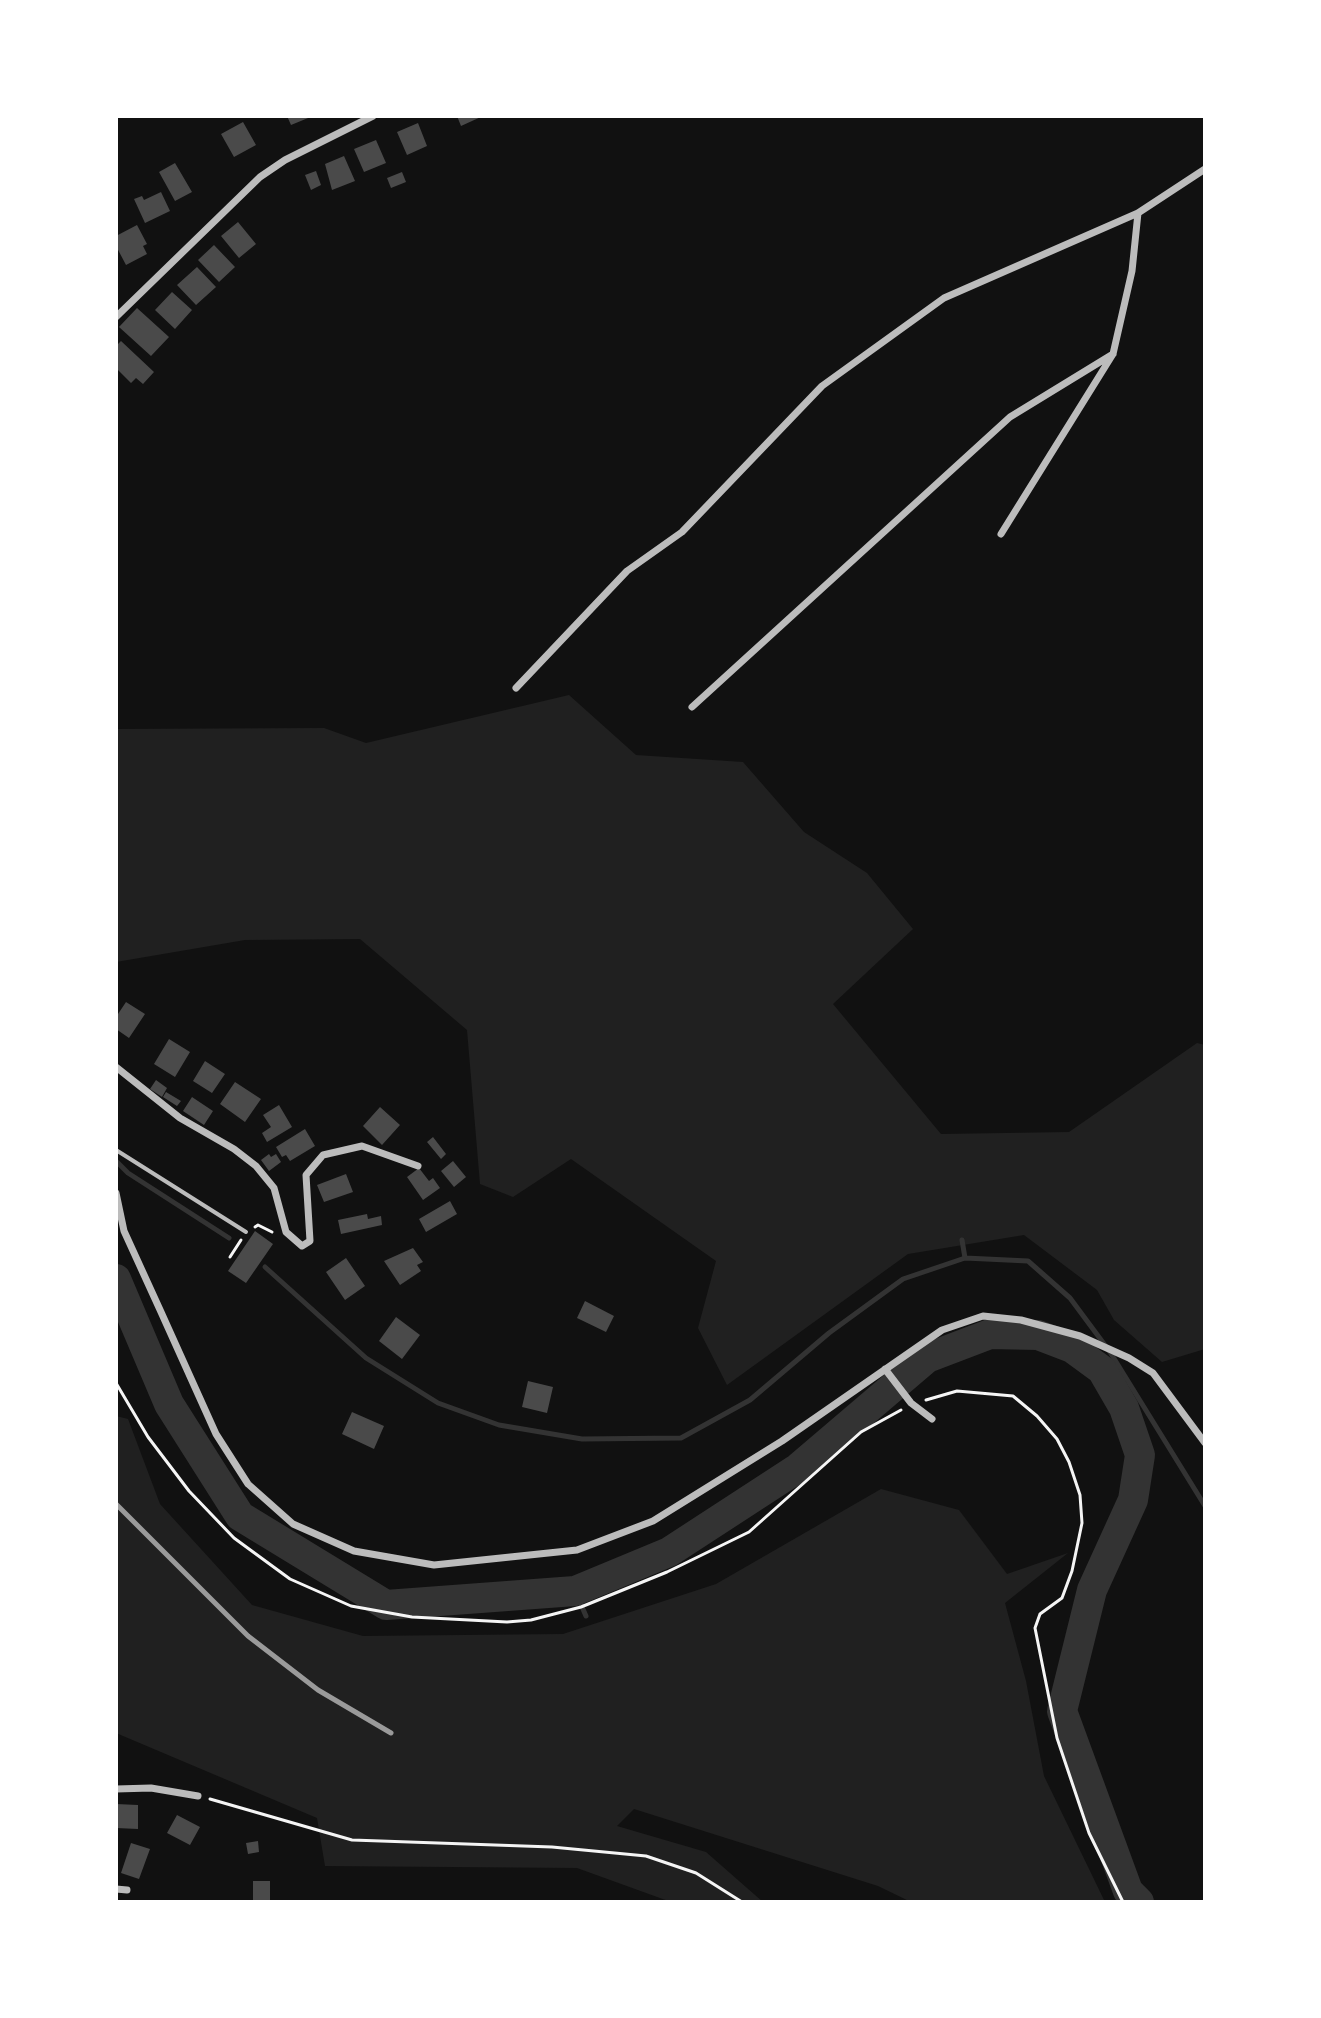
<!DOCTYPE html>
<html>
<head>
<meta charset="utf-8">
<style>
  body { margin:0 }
  #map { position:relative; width:1321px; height:2018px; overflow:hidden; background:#111; font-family:"Times New Roman",serif }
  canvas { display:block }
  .frame { position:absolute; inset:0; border:118px solid #fff; pointer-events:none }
</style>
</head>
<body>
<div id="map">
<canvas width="1321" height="2018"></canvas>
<div class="frame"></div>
</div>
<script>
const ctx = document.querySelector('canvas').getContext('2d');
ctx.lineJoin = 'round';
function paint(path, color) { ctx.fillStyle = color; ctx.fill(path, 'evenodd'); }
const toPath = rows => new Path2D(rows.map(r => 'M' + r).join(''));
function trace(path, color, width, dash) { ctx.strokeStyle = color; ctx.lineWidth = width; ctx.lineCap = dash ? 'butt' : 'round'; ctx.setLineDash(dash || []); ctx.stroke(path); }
const green = toPath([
  [569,695,636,755,743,762,804,832,867,873,913,929,833,1004,941,1134,1069,1132,1197,1043,1205,1045,1205,1349,1162,1362,1114,1320,1097,1290,1024,1235,908,1254,727,1385,698,1328,716,1261,571,1159,513,1197,480,1184,467,1030,360,939,245,940,116,962,116,729,324,728,366,743],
  [116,1416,128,1419,160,1504,252,1605,363,1636,563,1634,716,1584,881,1489,959,1510,1007,1574,1068,1553,1005,1603,1026,1681,1044,1776,1105,1902,911,1902,878,1886,634,1809,617,1826,706,1852,763,1902,671,1902,577,1868,325,1866,317,1818,116,1733]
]);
const stream = toPath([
  [116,1161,128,1173,229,1238],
  [962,1240,965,1258],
  [265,1267,366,1358,438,1403,499,1425,582,1439,681,1438,750,1400,829,1333,903,1279,965,1258,1028,1261,1070,1298,1110,1352,1205,1506],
  [575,1591,586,1616]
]);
const river = toPath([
  [116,1279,169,1404,240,1516,386,1605,575,1591,669,1552,798,1468,927,1358,990,1334,1038,1335,1072,1348,1102,1370,1124,1408,1140,1455,1133,1500,1092,1590,1062,1711,1128,1891,1139,1902]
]);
const building = toPath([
  [287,116,313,116,291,125],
  [457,116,483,116,461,126],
  [243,122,256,145,234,157,221,134],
  [418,123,427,146,407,155,397,132],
  [376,140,386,163,364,172,354,149],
  [344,156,355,181,332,190,325,164],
  [175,163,192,192,175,201,159,172],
  [316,171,321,185,311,190,305,175],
  [402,172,406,182,391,188,387,178],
  [161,192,170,211,145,223,134,199,142,196,144,200],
  [238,222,256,244,239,258,221,236],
  [137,225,147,244,143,246,147,254,126,265,116,246,116,236],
  [214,245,235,267,219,282,198,260],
  [197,267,216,287,196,305,177,285],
  [172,292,192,310,175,329,155,310],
  [137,308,169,337,151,356,119,327],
  [121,341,154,372,143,384,136,378,131,383,116,368,116,346],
  [126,1002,145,1014,129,1038,116,1029,116,1017],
  [169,1039,190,1052,175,1077,154,1064],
  [205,1061,225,1074,212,1093,193,1081],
  [156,1080,167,1088,162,1097,150,1089],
  [235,1082,261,1099,245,1122,220,1104],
  [166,1092,181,1101,177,1106,163,1097],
  [192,1097,213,1111,204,1125,183,1111],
  [279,1105,292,1127,267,1142,262,1133,271,1127,263,1115],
  [380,1107,400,1125,382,1145,363,1126],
  [305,1129,315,1146,290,1161,286,1155,282,1157,276,1147],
  [433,1137,446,1154,441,1159,427,1142],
  [269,1154,271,1157,276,1154,281,1162,269,1171,261,1160],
  [453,1161,466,1177,454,1187,441,1171],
  [419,1168,429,1181,433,1178,440,1188,423,1200,407,1177],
  [346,1174,353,1192,324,1202,317,1185],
  [450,1201,457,1214,426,1232,419,1219],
  [367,1214,368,1219,381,1216,382,1225,341,1234,338,1220],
  [255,1231,273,1244,246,1283,228,1271],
  [413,1248,423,1262,417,1265,421,1271,400,1285,384,1261],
  [346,1258,365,1286,345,1300,326,1272],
  [585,1301,614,1316,606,1332,577,1318],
  [396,1317,420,1335,402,1359,379,1341],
  [528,1381,553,1387,547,1413,522,1407],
  [352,1412,384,1426,374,1449,342,1434],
  [116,1804,138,1805,138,1829,116,1828],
  [177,1815,200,1827,190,1845,167,1833],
  [258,1841,259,1852,248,1854,246,1843],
  [131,1843,150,1849,139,1879,121,1873],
  [253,1881,270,1881,270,1900,253,1900]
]);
const path = toPath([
  [255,1227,258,1225,272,1232],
  [230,1257,241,1240],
  [116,1383,148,1437,189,1491,234,1538,290,1579,351,1606,412,1617,507,1622,531,1620,581,1607,667,1572,749,1532,861,1432,901,1410],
  [926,1400,957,1391,1013,1396,1037,1416,1057,1439,1069,1462,1080,1495,1082,1523,1072,1571,1062,1598,1040,1614,1035,1628,1057,1738,1089,1833,1123,1902],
  [210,1799,352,1840,552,1847,646,1856,696,1873,742,1902]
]);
const service = toPath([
  [116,1150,246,1232]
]);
const minor = toPath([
  [116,317,260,177,285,160,373,116],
  [1001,534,1113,354,1132,271,1138,213],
  [516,688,627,571,682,532,822,386,944,298,1138,213,1205,169],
  [692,707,1010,417,1113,354],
  [116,1067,180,1118,234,1149,256,1166,274,1188,286,1232,302,1246,310,1241,306,1175,323,1155,362,1146,418,1166],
  [116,1193,124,1231,161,1312,216,1434,248,1484,293,1524,354,1551,434,1565,577,1550,653,1521,782,1441,942,1330,983,1316,1021,1320,1080,1336,1129,1358,1153,1373,1205,1443],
  [885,1369,911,1403,932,1419],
  [116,1789,151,1788,198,1796],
  [116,1889,127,1890]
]);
const rail = toPath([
  [116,1504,248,1636,318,1690,391,1733]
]);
paint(green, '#202020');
trace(stream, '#333', 5);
trace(river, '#333', 30);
paint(building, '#4a4a4a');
trace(path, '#f5f5f5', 3);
trace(service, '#bcbcbc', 4);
trace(minor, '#bcbcbc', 7);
trace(rail, '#9a9a9a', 5);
</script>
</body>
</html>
